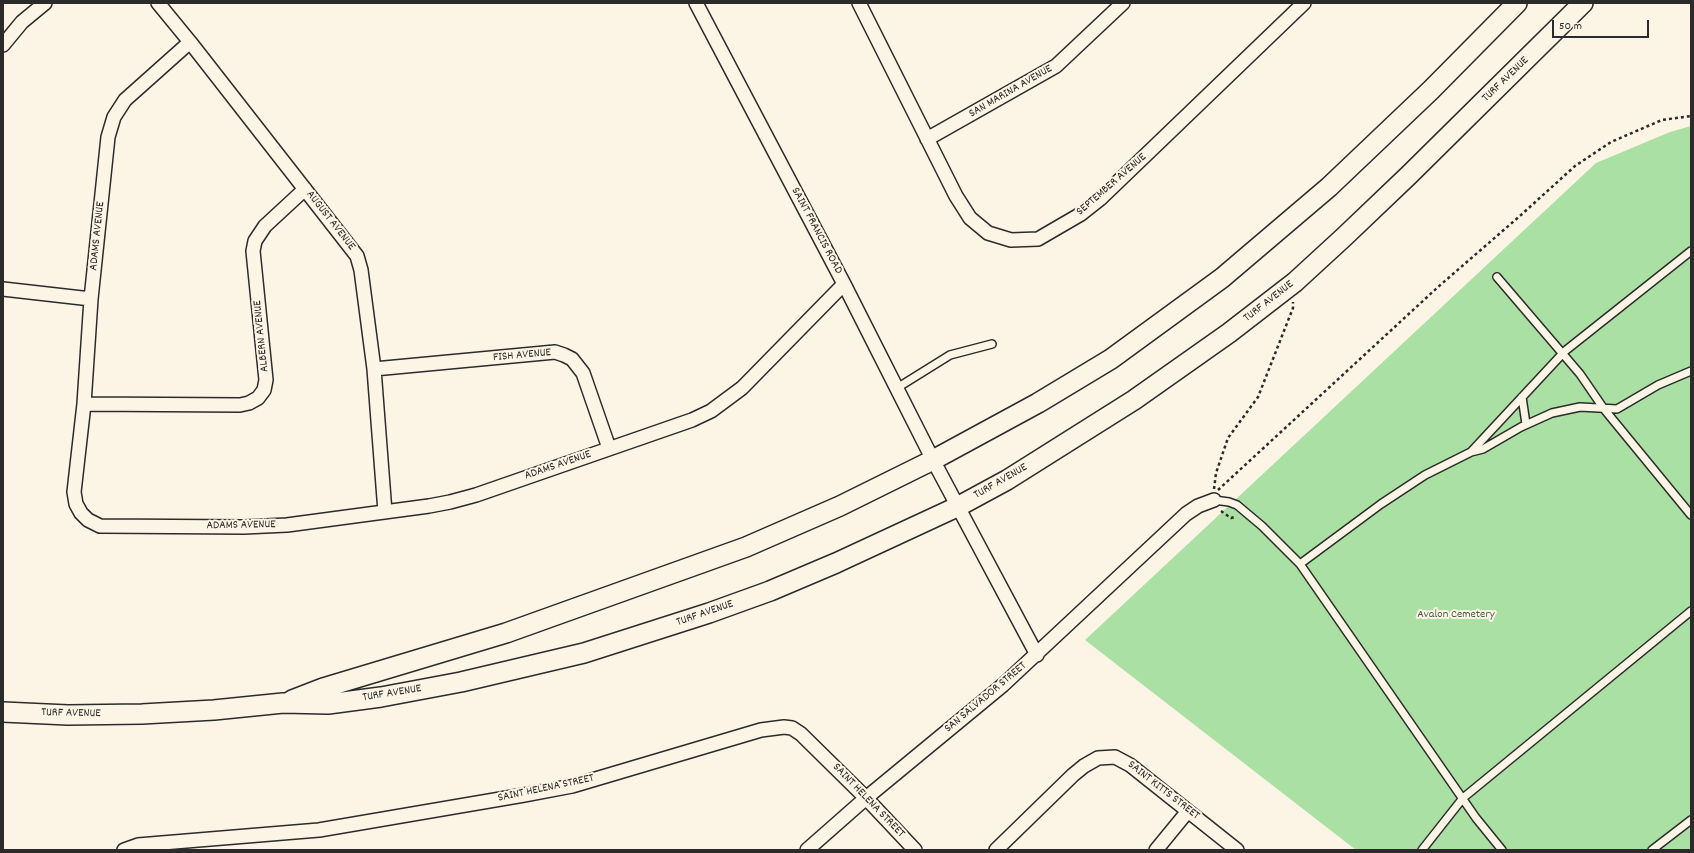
<!DOCTYPE html>
<html>
<head>
<meta charset="utf-8">
<style>
  body { margin:0 }
  #map { position:relative; width:1694px; height:853px; overflow:hidden; background:#fcf5e5; font-family:Dekko,sans-serif }
  canvas { display:block }
  .frame { position:absolute; inset:0; border:4px solid #2b2b2b; pointer-events:none }
  .scale { position:absolute; left:1552px; top:20px; width:97px; height:18px; box-sizing:border-box; border:2px solid #2b2b2b; border-top:0; padding-left:5px; font-size:12px; line-height:14px; white-space:nowrap; color:#2b2b2b; -webkit-text-stroke:3px #fcf5e5; paint-order:stroke }
</style>
</head>
<body>
<div id="map">
<canvas width="1694" height="853"></canvas>
<div class="frame"></div>
<div class="scale">50 m</div>
</div>
<script>
const ctx = document.querySelector('canvas').getContext('2d');
ctx.lineJoin = 'round';
function paint(path, color) { ctx.fillStyle = color; ctx.fill(path, 'evenodd'); }
const toPath = rows => new Path2D(rows.map(r => 'M' + r).join(''));
function trace(path, color, width, dash) { ctx.strokeStyle = color; ctx.lineWidth = width; ctx.lineCap = dash ? 'butt' : 'round'; ctx.setLineDash(dash || []); ctx.stroke(path); }
function write(font, color, halo, rows, align = 'center') {
  ctx.font = font + ' Dekko,sans-serif'; ctx.lineWidth = 4; ctx.setLineDash([]); ctx.textBaseline = 'middle'; ctx.strokeStyle = halo; ctx.fillStyle = color; for (const [text, x, y, turn = 0] of rows) {
    ctx.save(); ctx.translate(x, y); ctx.rotate((+turn || 0) * Math.PI / 180); ctx.textAlign = isNaN(turn) ? turn : align; if (halo) ctx.strokeText(text, 0, 0); ctx.fillText(text, 0, 0); ctx.restore();
  }
}
const green = toPath([
  [1691,126,1691,850,1356,850,1085,640,1596,163,1670,132]
]);
const path = toPath([
  [1214,489,1216,473,1228,438,1258,397,1293,308,1293,302],
  [1218,490,1438,287,1521,215,1575,166,1611,142,1648,126,1662,120,1691,116],
  [1221,511,1231,518,1235,517]
]);
const service = toPath([
  [1497,277,1580,374,1604,409,1691,515],
  [897,388,950,355,992,344],
  [1522,397,1526,424],
  [1471,452,1483,449,1521,427,1552,413,1580,407,1617,409,1658,385,1691,371],
  [1214,500,1229,502,1237,505,1262,526,1300,564,1476,818,1502,850],
  [1300,564,1381,504,1425,475,1471,452,1565,351,1691,251],
  [1422,850,1463,798,1691,611],
  [1652,850,1691,820]
]);
const minor = toPath([
  [158,3,190,42,357,256,361,270,374,369,385,512],
  [696,3,844,284,933,460,1037,655],
  [859,3,956,196,970,218,988,233,1011,240,1038,239,1081,214,1100,199,1304,3],
  [190,42,125,100,114,117,108,137,91,299,84,404,74,492,76,504,81,513,88,520,100,526,244,527,287,525,429,506,450,502,476,495,692,420,711,411,742,388,844,284],
  [3,45,22,22,45,3],
  [927,139,1056,66,1123,3],
  [3,289,91,299],
  [374,369,555,352,564,355,572,359,583,373,609,448],
  [84,404,240,405,249,403,258,398,264,390,266,380,253,251,255,241,265,226,305,189],
  [124,850,138,845,319,830,524,795,572,786,761,730,784,727,792,728,801,734,866,798,915,850],
  [807,850,866,798,1003,685,1186,514,1198,506,1214,500],
  [996,850,1073,775,1084,766,1098,758,1115,757,1130,765,1237,850],
  [1156,850,1188,811]
]);
const secondary = toPath([
  [292,700,323,688,506,633,746,547,840,506,933,460,1038,403,1111,359,1222,278,1329,187,1431,90,1517,3],
  [3,712,68,715,142,714,214,710,283,703,328,704,381,697,461,682,584,653,709,613,770,591,836,563,959,506,1007,480,1134,400,1229,333,1295,282,1344,237,1409,175,1583,3]
]);
const streetNames = [
  ["TURF AVENUE",1506,80,-44],
  ["SAN MARINA AVENUE",1011,92,-30],
  ["SEPTEMBER AVENUE",1112,185,-41],
  ["AUGUST AVENUE",330,221,52],
  ["SAINT FRANCIS ROAD",816,231,62],
  ["ADAMS AVENUE",98,236,-84],
  ["TURF AVENUE",1269,302,-38],
  ["ALBERN AVENUE",262,336,-96],
  ["FISH AVENUE",522,356,-5],
  ["ADAMS AVENUE",558,466,-19],
  ["TURF AVENUE",1001,482,-30],
  ["ADAMS AVENUE",241,526,-1],
  ["TURF AVENUE",705,614,-19],
  ["TURF AVENUE",392,694,-9],
  ["SAN SALVADOR STREET",986,698,-40],
  ["TURF AVENUE",71,714,1],
  ["SAINT HELENA STREET",546,789,-12],
  ["SAINT KITTS STREET",1163,791,38],
  ["SAINT HELENA STREET",868,801,46]
];
const parkNames = [
  ["Avalon Cemetery",1456,615]
];
paint(green, '#aae0a3');
trace(service, '#2b2b2b', 10);
trace(minor, '#2b2b2b', 16);
trace(secondary, '#2b2b2b', 22);
trace(path, '#2b2b2b', 2.5, [3, 3]);
trace(service, '#fcf5e5', 7);
trace(minor, '#fcf5e5', 13);
trace(secondary, '#fcf5e5', 19);
write('12px', '#2b2b2b', '#fcf5e5', streetNames);
write('12px', '#4b5849', '#fcf5e5', parkNames);
</script>
</body>
</html>
